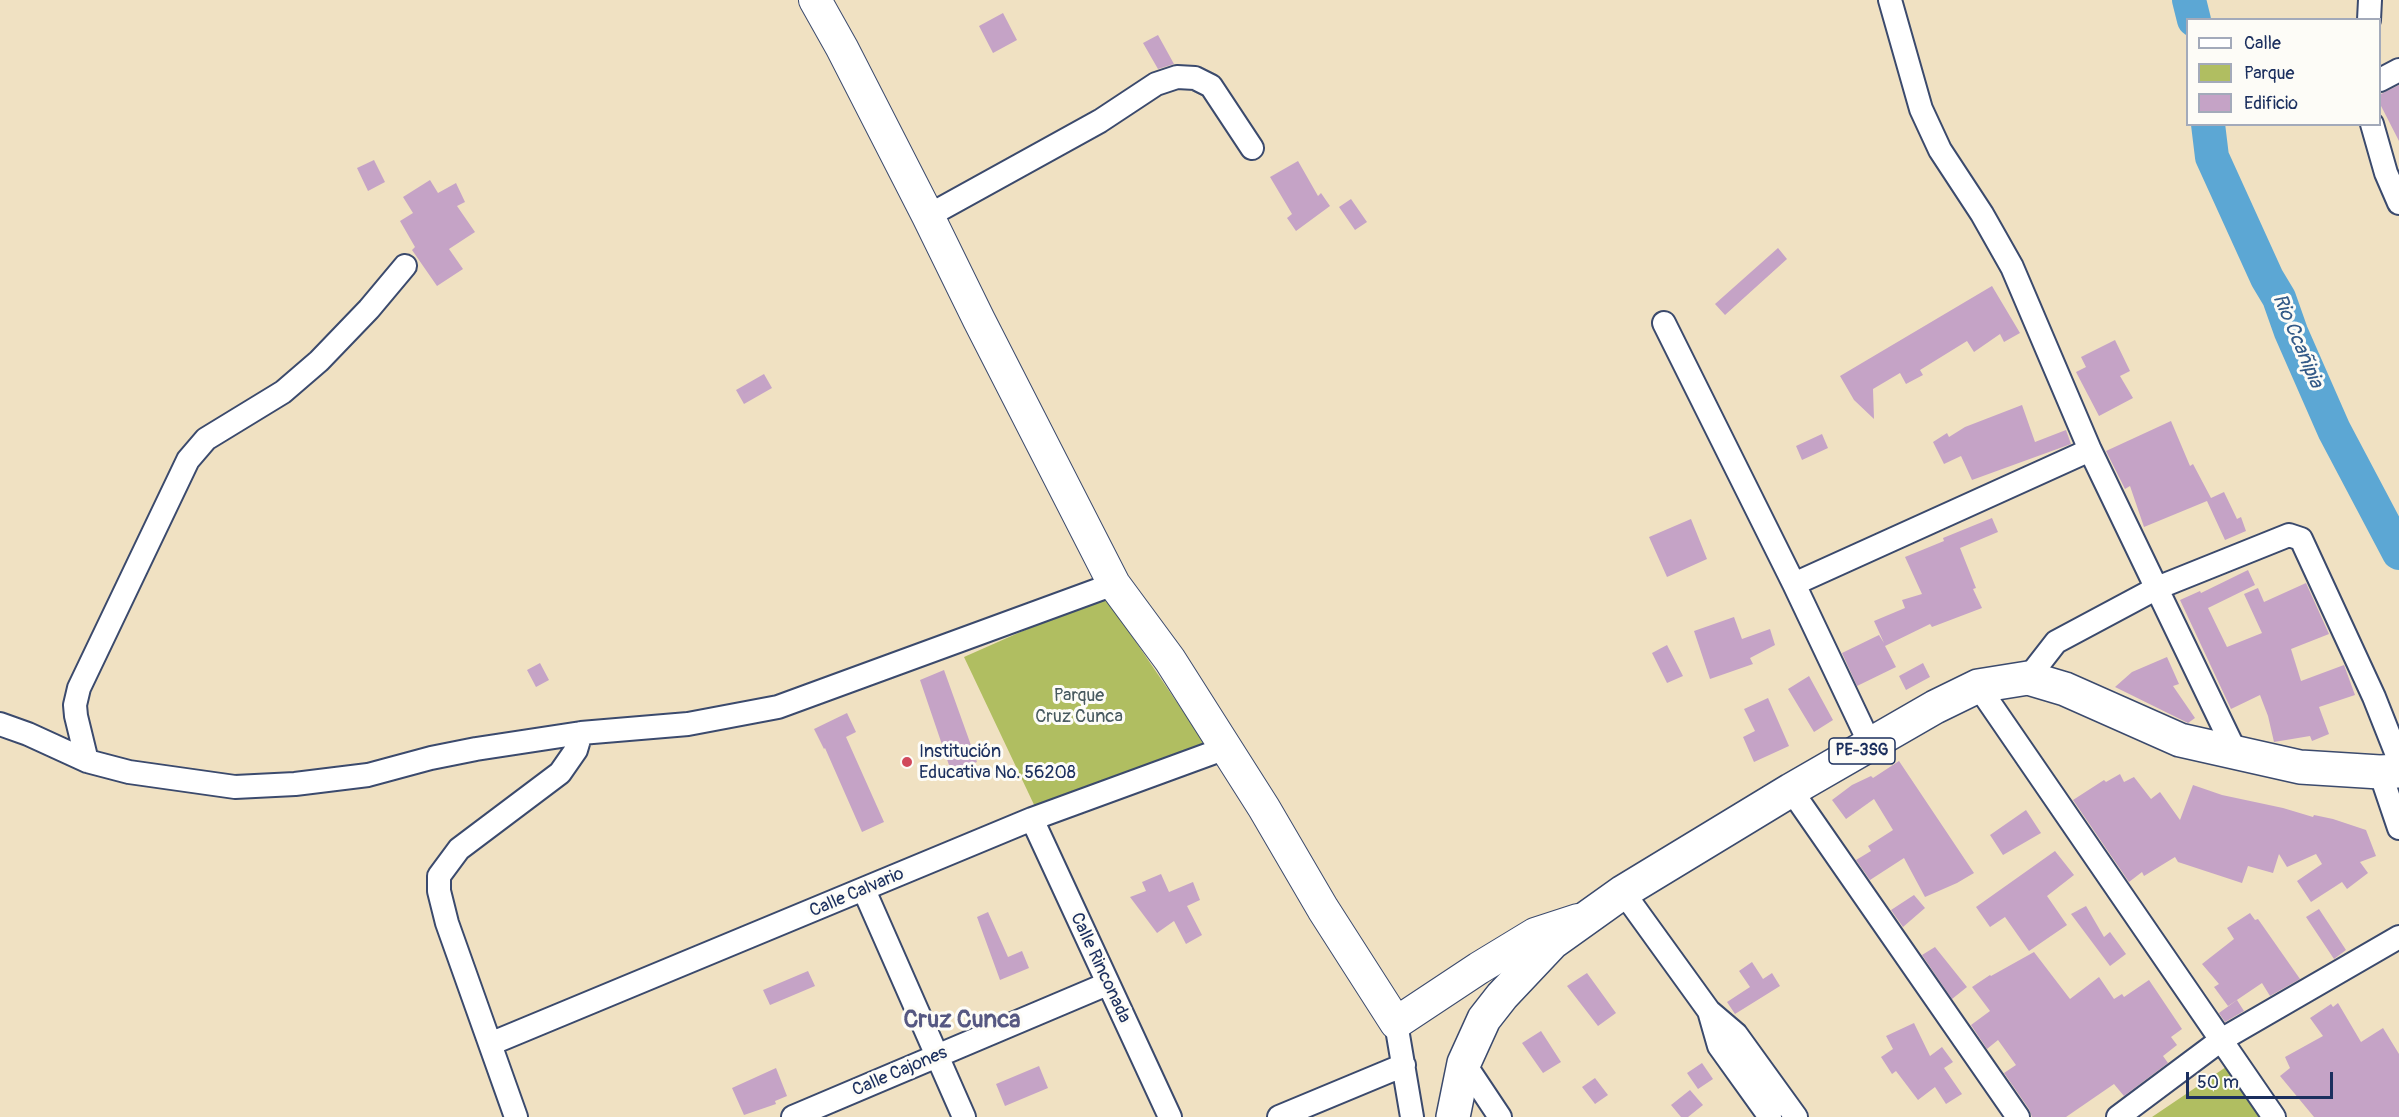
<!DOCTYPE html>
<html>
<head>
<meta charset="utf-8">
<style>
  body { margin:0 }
  #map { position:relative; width:2399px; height:1117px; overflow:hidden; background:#f0e1c2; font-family:Pangolin,sans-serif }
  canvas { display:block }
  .legend { position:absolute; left:2186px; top:18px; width:195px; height:108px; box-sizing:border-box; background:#fdfcf7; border:2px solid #a3aaba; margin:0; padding:8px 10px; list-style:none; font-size:18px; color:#1b2f5e }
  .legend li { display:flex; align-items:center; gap:12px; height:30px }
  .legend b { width:30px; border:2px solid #a3aaba }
  .scale { position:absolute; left:2186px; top:1072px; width:147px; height:27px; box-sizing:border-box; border:3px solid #1b2f5e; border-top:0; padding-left:8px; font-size:18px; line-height:21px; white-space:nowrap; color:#1b2f5e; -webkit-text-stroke:4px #fdfcf7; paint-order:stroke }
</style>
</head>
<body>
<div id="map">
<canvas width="2399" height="1117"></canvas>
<ul class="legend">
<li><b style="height:8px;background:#fff"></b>Calle</li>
<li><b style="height:16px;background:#b0be61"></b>Parque</li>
<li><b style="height:16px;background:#c5a3c6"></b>Edificio</li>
</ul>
<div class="scale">50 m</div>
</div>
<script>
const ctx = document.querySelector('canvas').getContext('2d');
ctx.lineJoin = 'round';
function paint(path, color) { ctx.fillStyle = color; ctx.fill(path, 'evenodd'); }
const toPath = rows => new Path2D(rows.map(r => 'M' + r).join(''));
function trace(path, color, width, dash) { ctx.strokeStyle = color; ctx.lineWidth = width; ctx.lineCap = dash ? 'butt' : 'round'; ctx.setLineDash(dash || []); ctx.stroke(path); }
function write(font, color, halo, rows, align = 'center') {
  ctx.font = font + ' Pangolin,sans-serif'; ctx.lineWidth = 6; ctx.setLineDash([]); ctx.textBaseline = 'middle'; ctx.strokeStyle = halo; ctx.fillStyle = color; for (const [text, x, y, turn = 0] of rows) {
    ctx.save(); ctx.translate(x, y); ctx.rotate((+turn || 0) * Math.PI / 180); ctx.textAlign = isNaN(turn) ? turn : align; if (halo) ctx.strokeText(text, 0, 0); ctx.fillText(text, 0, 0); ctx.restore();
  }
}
const green = toPath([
  [1104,595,1208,748,1037,811,964,657],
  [2226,1067,2264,1117,2152,1117]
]);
const river = toPath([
  [2189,0,2194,20],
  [2208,124,2212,157,2267,278,2279,298,2291,332,2334,430,2399,553]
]);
const building = toPath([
  [1003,13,1017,40,993,53,979,26],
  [1158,35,1174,64,1158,69,1143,43],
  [2399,85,2399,141,2379,102,2379,95],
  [374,160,385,182,368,191,357,168],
  [1298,161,1318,196,1321,193,1330,206,1296,231,1287,218,1292,214,1270,177],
  [430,180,438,193,456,183,465,202,457,206,475,232,449,249,463,269,437,286,412,250,415,247,400,221,413,213,403,197],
  [1351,199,1367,222,1355,230,1339,207],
  [1778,248,1787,259,1725,315,1715,304],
  [1992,286,2020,333,2004,342,2000,334,1974,352,1967,341,1920,370,1923,375,1906,384,1900,373,1873,389,1874,419,1854,400,1840,376],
  [2115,340,2130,371,2120,376,2133,398,2099,416,2076,372,2086,367,2081,357],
  [764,374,772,388,744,404,736,390],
  [2022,405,2035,442,2066,430,2071,444,1972,480,1961,456,1944,464,1933,442,1947,433,1949,437,1965,427],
  [2171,421,2190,466,2193,464,2211,498,2224,492,2237,519,2241,517,2246,531,2225,540,2207,501,2144,527,2130,486,2125,489,2106,451],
  [1822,434,1828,448,1802,460,1796,446],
  [1992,518,1998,532,1960,548,1976,588,1973,589,1982,608,1932,627,1930,624,1885,646,1896,667,1857,686,1842,653,1879,635,1884,643,1874,621,1905,608,1902,600,1922,594,1905,557,1944,541,1943,538],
  [1691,519,1707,559,1667,577,1649,537],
  [2248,570,2255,585,2208,608,2227,647,2262,633,2244,594,2258,588,2264,602,2306,583,2329,634,2291,649,2301,681,2344,665,2355,695,2319,707,2329,734,2312,741,2310,736,2274,742,2268,716,2260,695,2231,709,2180,600,2200,591,2201,593],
  [1734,617,1742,639,1770,629,1775,645,1750,658,1753,664,1710,679,1694,631],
  [1667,645,1683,676,1667,683,1652,653],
  [2167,657,2179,684,2173,686,2195,718,2188,723,2115,687,2132,672],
  [540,663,549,680,536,687,527,670],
  [1923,663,1930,677,1906,690,1899,676],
  [944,670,977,762,951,771,920,680],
  [1809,676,1833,720,1814,732,1788,689],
  [1768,698,1789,746,1754,762,1743,737,1755,731,1744,709],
  [847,713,856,732,846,737,884,822,862,832,825,748,824,749,814,729],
  [1899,761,1974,873,1957,883,1925,897,1904,858,1870,880,1856,860,1871,851,1868,846,1893,830,1874,799,1846,819,1832,800,1852,785,1871,776,1873,778],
  [2120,774,2124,782,2134,777,2151,799,2160,792,2180,820,2193,785,2222,795,2283,808,2313,817,2314,815,2333,819,2366,830,2376,856,2360,862,2368,873,2347,889,2342,882,2311,902,2297,881,2322,864,2316,854,2287,867,2279,854,2273,873,2248,866,2242,883,2178,862,2175,857,2144,876,2142,872,2129,882,2073,800,2104,780,2106,782],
  [2026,810,2041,833,2003,855,1990,835],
  [2055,851,2074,875,2047,896,2067,925,2029,951,2005,917,1990,927,1976,907],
  [1161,874,1169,892,1193,882,1200,900,1187,906,1202,935,1186,944,1174,921,1157,933,1130,897,1146,891,1142,882],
  [1914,895,1925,908,1903,927,1891,910],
  [2086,906,2104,937,2110,932,2126,954,2110,966,2071,914],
  [2319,909,2346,950,2334,959,2306,917],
  [988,912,1008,957,1022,951,1029,968,1000,980,977,917],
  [2250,913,2255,920,2258,919,2300,979,2270,996,2262,983,2228,1006,2214,987,2219,984,2202,964,2234,939,2227,928],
  [1935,947,1967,987,1952,999,1922,955],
  [2034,952,2070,999,2099,977,2114,999,2122,994,2124,997,2149,980,2182,1029,2171,1037,2177,1045,2163,1056,2168,1063,2124,1096,2114,1084,2066,1117,2032,1117,2029,1109,2004,1073,2016,1065,1998,1040,1987,1049,1971,1025,1990,1011,1972,987,1990,975,1991,976],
  [1752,962,1763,979,1772,973,1780,986,1735,1014,1727,1002,1750,987,1739,971],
  [808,971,815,986,770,1005,763,990],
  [1587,973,1616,1013,1598,1026,1567,986],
  [2237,1000,2244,1011,2225,1022,2219,1013],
  [2338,1003,2361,1042,2383,1028,2399,1054,2399,1117,2314,1117,2280,1076,2290,1068,2285,1057,2323,1036,2310,1018,2331,1004,2333,1007],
  [1914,1023,1930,1056,1942,1047,1953,1062,1944,1068,1962,1094,1946,1104,1935,1087,1918,1100,1896,1071,1892,1074,1881,1057,1893,1049,1886,1036],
  [1541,1031,1561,1062,1543,1073,1522,1043],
  [1702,1063,1713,1079,1698,1089,1687,1073],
  [1039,1066,1048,1088,1005,1106,996,1084],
  [776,1068,787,1096,775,1101,776,1104,744,1115,732,1088],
  [1595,1078,1608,1095,1595,1104,1582,1087],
  [1690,1090,1703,1105,1688,1117,1681,1117,1671,1105]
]);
const street = toPath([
  [1890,0,1921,109,1940,150,1982,214,2012,267,2090,450,2237,755],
  [2369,20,2370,0],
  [2380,80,2399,70],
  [2372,124,2386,173,2399,203],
  [928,216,1100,121,1156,84,1177,77,1195,78,1211,86,1252,148],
  [1664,323,1794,584,1871,746],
  [1794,584,2090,450],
  [2028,678,2056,642,2157,588,2289,535,2301,539,2374,697,2399,760],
  [1978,686,2274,1117],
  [0,724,28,734,87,761,129,772,235,787,295,784,368,775,431,758,476,749,581,733,688,724,778,707,1114,584],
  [87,761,76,716,75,705,79,688,188,460,206,439,283,392,319,361,369,309,405,266],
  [2380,772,2399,828],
  [1791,790,2018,1117],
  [1032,819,1170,1117],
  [864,890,964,1117],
  [1623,892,1709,1011,1736,1034,1796,1117],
  [1709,1011,1719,1046,1770,1117],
  [1396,1023,1412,1117],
  [490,1044,1032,819,1226,748],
  [1464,1063,1500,1117],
  [516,1117,447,923,439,891,439,876,459,849,560,773,576,750,581,733],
  [793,1117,1107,984],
  [1279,1117,1404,1065],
  [2118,1117,2221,1040,2399,937]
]);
const secondary = toPath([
  [815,0,842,48,928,216,979,320,1114,584,1170,660,1264,808,1323,909,1396,1023,1479,968,1535,934,1578,920]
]);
const primary = toPath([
  [1453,1117,1464,1063,1484,1019,1502,996,1553,942,1623,892,1791,790,1935,707,1978,686,2028,678,2065,689,2180,740,2300,767,2380,772,2399,771]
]);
const markers = [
  [907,762,6,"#d1495b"]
];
const shields = [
  [1862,751,66]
];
const shieldNames = [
  ["PE-3SG",1862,751]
];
const parkNames = [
  ["Parque",1079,696],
  ["Cruz Cunca",1079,717]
];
const poiNames = [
  ["Institución",919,752],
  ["Educativa No. 56208",919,773]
];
const streetNames = [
  ["Calle Calvario",857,893,-23],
  ["Calle Rinconada",1100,968,65],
  ["Calle Cajones",900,1072,-23]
];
const waterNames = [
  ["Rio Ccañipia",2297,341,67]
];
const districtNames = [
  ["Cruz Cunca",962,1021]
];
paint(green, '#b0be61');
trace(river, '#5ca7d4', 34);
paint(building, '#c5a3c6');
trace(street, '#3b4a6d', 26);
trace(secondary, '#3b4a6d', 34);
trace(primary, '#3b4a6d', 36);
trace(street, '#fff', 22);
trace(secondary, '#fff', 32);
trace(primary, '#fff', 33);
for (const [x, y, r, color] of markers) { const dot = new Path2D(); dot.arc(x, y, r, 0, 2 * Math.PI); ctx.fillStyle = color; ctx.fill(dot); trace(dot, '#fdfcf7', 2); }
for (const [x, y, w] of shields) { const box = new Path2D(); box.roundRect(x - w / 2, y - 13, w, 26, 4.5); ctx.fillStyle = '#fdfcf7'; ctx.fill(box); trace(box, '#1b2f5e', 1.5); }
write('bold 16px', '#1b2f5e', null, shieldNames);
write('18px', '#485a5f', '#fdfcf7', parkNames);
write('18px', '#1b2f5e', '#fdfcf7', poiNames, 'left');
write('18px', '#1b2f5e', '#fdfcf7', streetNames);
write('italic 20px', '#325987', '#fdfcf7', waterNames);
write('bold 24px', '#565882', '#fdfcf7', districtNames);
</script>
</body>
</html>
